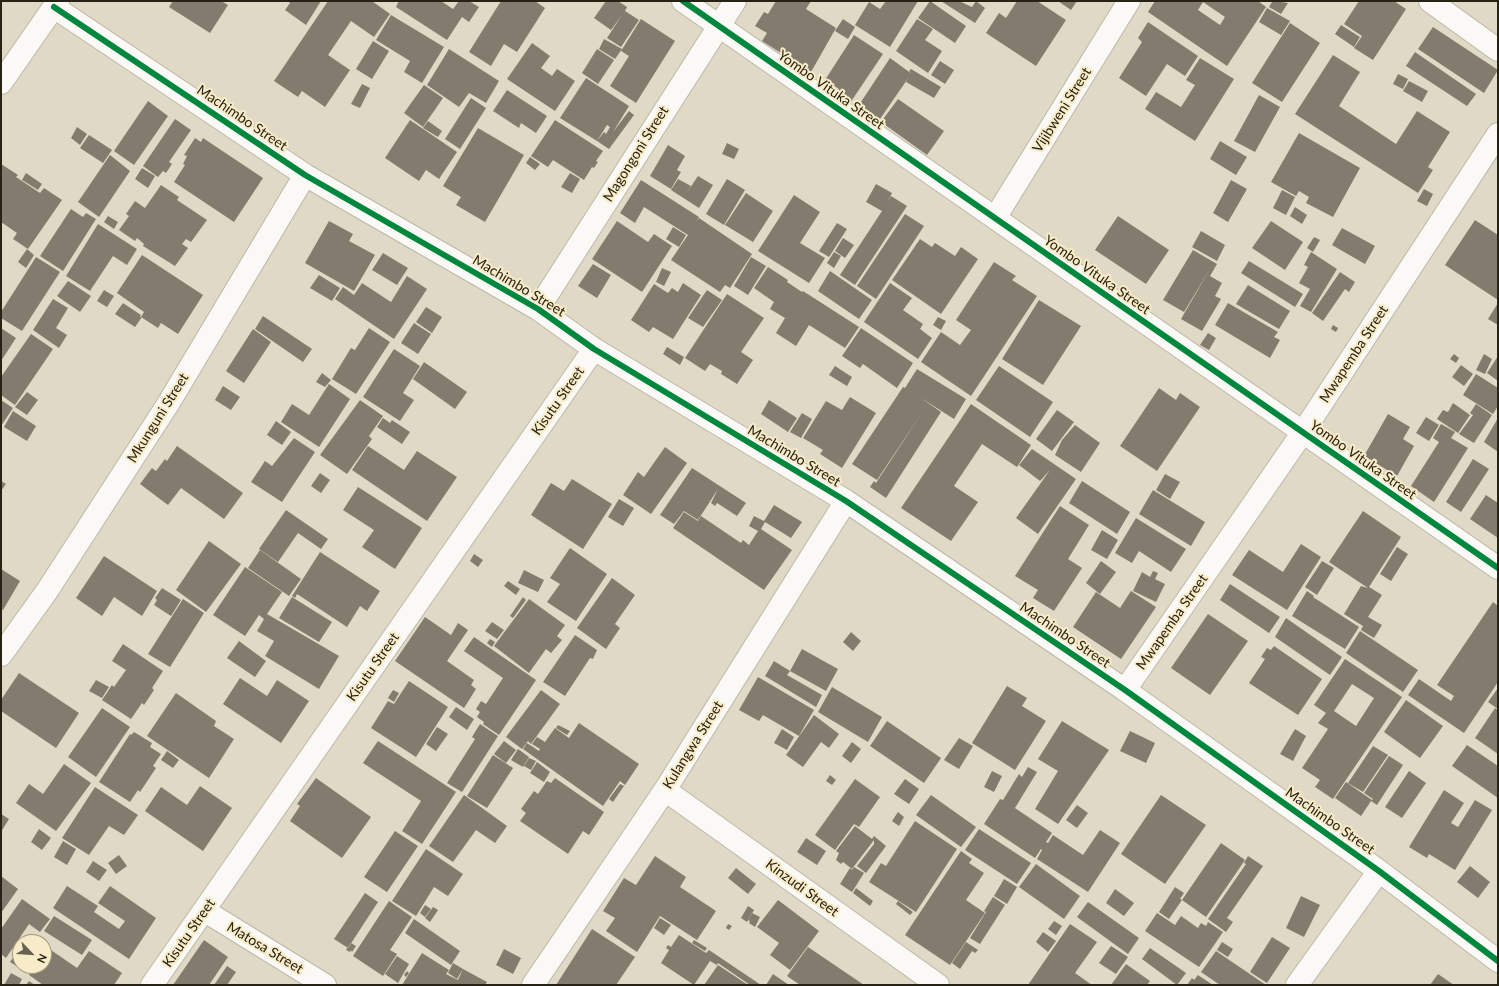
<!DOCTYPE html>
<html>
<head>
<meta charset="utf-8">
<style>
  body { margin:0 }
  #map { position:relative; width:1499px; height:986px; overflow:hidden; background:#e0d9c5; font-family:Lato,sans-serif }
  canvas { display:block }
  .frame { position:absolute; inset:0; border:2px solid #262214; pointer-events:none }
  .north { position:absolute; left:12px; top:934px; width:40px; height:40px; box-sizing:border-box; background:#f8ebc7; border:1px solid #a49b7f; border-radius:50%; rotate:115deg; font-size:11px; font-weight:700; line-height:16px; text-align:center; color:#262214 }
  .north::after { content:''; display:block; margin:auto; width:14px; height:18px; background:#676252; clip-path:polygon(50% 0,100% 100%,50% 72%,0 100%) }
</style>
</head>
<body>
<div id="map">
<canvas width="1499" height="986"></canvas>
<div class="frame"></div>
<div class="north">N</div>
</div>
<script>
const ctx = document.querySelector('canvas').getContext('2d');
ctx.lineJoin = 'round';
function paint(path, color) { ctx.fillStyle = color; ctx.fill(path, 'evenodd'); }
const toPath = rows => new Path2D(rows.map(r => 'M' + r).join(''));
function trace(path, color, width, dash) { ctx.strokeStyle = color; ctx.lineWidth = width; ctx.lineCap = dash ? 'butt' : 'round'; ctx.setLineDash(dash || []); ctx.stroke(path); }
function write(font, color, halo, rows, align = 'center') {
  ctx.font = font + ' Lato,sans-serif'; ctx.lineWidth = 4; ctx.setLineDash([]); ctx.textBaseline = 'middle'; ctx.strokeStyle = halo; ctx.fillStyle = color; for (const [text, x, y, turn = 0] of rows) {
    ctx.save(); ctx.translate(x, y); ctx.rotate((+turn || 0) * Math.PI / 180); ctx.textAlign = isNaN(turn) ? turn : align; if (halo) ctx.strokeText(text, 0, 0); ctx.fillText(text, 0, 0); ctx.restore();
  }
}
const building = toPath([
  [173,1,221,1,228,5,210,33,169,7],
  [288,1,321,1,306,25,285,10,290,3],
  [328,1,372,1,390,14,374,37,351,21,328,55,350,70,325,107,302,91,298,97,274,81],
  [399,1,441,1,453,9,459,1,469,1,479,7,469,22,462,17,447,40,396,7],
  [501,1,535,1,545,8,517,52,504,44,491,66,469,52],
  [606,1,618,1,627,7,625,11,639,20,621,47,607,38,622,15,611,30,594,18],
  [776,1,811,1,806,9,836,28,811,72,762,41,767,33,755,26,764,12,768,14],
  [886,1,918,1,890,47,855,25,869,2,880,9],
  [930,1,966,26,955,43,918,18],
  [941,1,959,1,972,7,976,1,985,8,975,23],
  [1017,1,1037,1,1066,20,1036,66,986,33,999,13,1006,18],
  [1058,1,1077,1,1071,10],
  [1155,1,1258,1,1266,7,1227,66,1148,12],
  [1203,2,1225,17,1220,25,1198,10],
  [1275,1,1288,3,1281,14,1269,7,1272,2],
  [1359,1,1394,1,1406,9,1373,60,1354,48,1362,36,1344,24],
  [1267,8,1290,21,1281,35,1259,22],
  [391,15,444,47,422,83,404,72,410,61,376,40],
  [641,19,675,41,636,103,610,86,629,56,621,51],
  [843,19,855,27,848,39,835,31],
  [917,19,933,29,925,40,942,51,928,73,896,51],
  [1148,22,1198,56,1185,76,1167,64,1146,96,1119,78,1142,42,1138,38],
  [1290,23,1320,43,1282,102,1252,83],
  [1341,25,1360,37,1354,47,1335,34],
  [1433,27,1498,70,1484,93,1418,49],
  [854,35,883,54,850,103,836,94,839,89,825,80],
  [604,39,622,49,615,59,599,49],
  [373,41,389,51,372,79,356,69],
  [532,43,550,56,541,68,552,76,557,69,575,81,555,111,507,79],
  [449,49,499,81,486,103,469,93,459,107,427,85],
  [597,49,614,60,598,84,582,73],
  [1415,52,1476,94,1467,106,1406,66],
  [1333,55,1360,72,1339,106,1396,144,1417,111,1450,132,1428,167,1433,170,1418,193,1295,114],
  [890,58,912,74,909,71,911,69,941,87,934,98,906,82,909,77,880,119,859,105],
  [1200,58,1234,79,1195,141,1145,109,1156,92,1181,107,1195,85,1186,80],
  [940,61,954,70,945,84,931,75],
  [1398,74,1408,79,1403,89,1393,84],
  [586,78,629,106,613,132,629,111,634,115,609,149,597,141,604,132,606,134,610,127,607,125,597,141,560,118],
  [1409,81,1428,91,1422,102,1403,91],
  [362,84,370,88,360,108,351,104],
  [424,85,443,98,423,127,404,113],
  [507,90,547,116,536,133,521,123,519,128,493,111],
  [1259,95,1280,107,1255,152,1234,141],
  [471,98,486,108,460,149,445,139],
  [898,99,944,131,927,155,881,122],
  [148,101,168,116,134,165,114,151],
  [175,119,191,130,169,162,172,164,166,173,163,171,158,177,143,166],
  [410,120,457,152,439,179,426,170,419,181,385,158],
  [555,120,603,151,596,161,598,162,594,168,592,167,584,180,553,160,548,167,531,156],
  [428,121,442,131,438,137,423,128],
  [77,127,87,134,80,145,71,138],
  [478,128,524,155,485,222,456,205,461,197,443,186],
  [1299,133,1360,168,1333,217,1306,203,1309,197,1299,191,1296,196,1271,182],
  [89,135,112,150,103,163,80,148],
  [195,138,201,142,203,138,263,178,234,222,174,182,185,165,183,164,187,156,184,155],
  [1220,141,1247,157,1236,175,1210,159],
  [727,143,739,149,734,159,722,154],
  [668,145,685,156,677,170,681,172,671,189,650,176],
  [110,155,130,171,99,217,78,202],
  [530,157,540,164,535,170,526,163],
  [1,164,18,175,16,177,40,193,44,188,62,200,28,249,13,239,17,233,1,222],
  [142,168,155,176,148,188,135,179],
  [26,173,42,184,38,190,22,180],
  [570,173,580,179,572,193,561,187],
  [698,176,713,185,699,208,671,190,678,179,691,186,686,194],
  [727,179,745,190,724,225,706,214],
  [641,180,699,217,696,222,699,218,752,254,730,288,725,285,720,292,671,260,688,235,644,207,635,223,620,213],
  [1231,180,1247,189,1228,222,1213,213],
  [876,184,892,193,887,203,891,196,907,206,855,285,840,275,882,211,866,202],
  [161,185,179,197,177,200,207,220,191,242,186,239,182,244,188,248,175,266,143,246,144,244,137,238,135,241,119,230,129,216,126,214,135,201,145,208],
  [1424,189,1433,194,1427,206,1417,201],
  [1282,190,1295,197,1286,215,1273,208],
  [746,193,773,211,753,242,725,225],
  [794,195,820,212,800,243,825,258,809,283,758,251],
  [1295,207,1307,215,1302,224,1290,216],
  [71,209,83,217,86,213,96,219,63,271,40,256],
  [905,214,924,226,876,299,857,286],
  [108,216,118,222,114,229,104,222],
  [1118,216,1169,250,1146,284,1095,250],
  [1475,220,1498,235,1498,300,1445,265],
  [329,221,353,234,349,241,375,255,354,291,305,263],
  [617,221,648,242,654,234,672,246,642,292,592,259],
  [1271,221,1303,242,1285,270,1252,248],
  [837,223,847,229,829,257,819,251],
  [98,224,137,249,127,265,113,256,90,291,66,276],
  [673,227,686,235,679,247,666,239],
  [1342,228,1375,246,1365,264,1332,245],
  [1201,231,1225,245,1217,261,1192,247],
  [1314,237,1320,240,1313,252,1307,248],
  [843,238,854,245,845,258,835,251],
  [920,239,932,247,935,243,955,256,961,247,978,259,941,314,892,280],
  [27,249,34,255,26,268,18,262],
  [1193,250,1217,264,1210,276,1222,283,1215,296,1221,299,1202,331,1181,319,1210,269,1184,312,1163,300],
  [834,252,841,256,834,268,827,263],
  [1311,252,1337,269,1311,312,1300,306,1310,289,1299,283,1308,267,1304,265],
  [383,253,408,268,397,285,372,270],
  [142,255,203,295,178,334,161,323,158,328,141,317,144,312,117,293],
  [36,257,60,272,22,331,1,318,1,312],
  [751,257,766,266,748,295,734,286],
  [1249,261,1303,294,1295,307,1241,273],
  [994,262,1016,276,1012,280,1037,296,971,396,921,362,941,332,960,345,971,330,956,320],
  [593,264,611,275,597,298,578,286],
  [768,267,788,280,787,282,802,292,803,291,859,327,845,348,809,325,796,346,776,333,785,318,770,309,774,302,754,288],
  [662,268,671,272,664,286,656,282],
  [830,271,872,300,859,319,818,291],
  [1340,272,1355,282,1349,292,1345,289,1323,321,1312,313],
  [319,275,340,288,332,301,310,288],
  [407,276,427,289,394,339,335,299,343,287,354,295,362,283,391,302],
  [68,281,91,296,80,312,57,296],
  [683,283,701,295,673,339,653,327,649,332,631,320,654,284,668,293,672,288,678,292],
  [890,283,912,298,903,310,923,324,920,329,932,338,918,359,864,322],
  [1248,285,1290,311,1279,329,1236,304],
  [104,290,114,296,107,307,97,301],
  [707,290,722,300,703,327,688,318],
  [727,294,764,318,741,352,753,360,737,384,721,374,722,371,710,364,705,371,685,358],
  [53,299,68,308,56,328,67,335,59,348,33,330],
  [1039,300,1081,326,1043,385,1002,359],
  [123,303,141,315,140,317,142,317,135,327,115,314],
  [1228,303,1278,332,1274,337,1280,340,1270,358,1215,325],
  [1498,303,1498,325,1488,319],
  [426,307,442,317,432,333,416,322],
  [263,316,312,349,303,362,255,329],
  [938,317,946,321,941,330,933,325],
  [414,323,431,334,418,354,401,343],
  [1333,325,1338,328,1336,332,1331,329],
  [1,328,16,338,1,361],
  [369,328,390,342,356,394,332,379,351,348,355,350],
  [861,328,913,363,897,388,863,364,860,368,842,356],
  [253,329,271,342,244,383,226,371],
  [1208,333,1216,338,1209,350,1200,345],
  [31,334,53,349,15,405,1,395,1,377],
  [667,347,684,357,680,365,663,354],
  [394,349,420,366,403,393,414,400,400,421,363,397],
  [1454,354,1459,358,1456,363,1450,359],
  [1484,354,1492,359,1485,374,1476,370],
  [1498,356,1498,381,1487,373],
  [424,362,467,392,455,409,413,379],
  [1461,365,1473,374,1464,386,1452,377],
  [835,366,852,377,847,386,829,375],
  [999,366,1053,402,1030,437,976,400],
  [917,369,966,399,954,419,921,398,941,412,886,498,870,487,874,481,876,483,923,411,877,480,852,464,903,387,905,388],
  [322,373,331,380,325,387,316,382],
  [1476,374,1498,388,1498,406,1493,414,1463,395],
  [329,384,350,399,319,447,281,422,292,404,309,415],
  [223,386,240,397,231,410,215,400],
  [1159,388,1176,400,1180,393,1200,407,1157,471,1120,446],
  [27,392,38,400,27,415,15,407],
  [850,397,876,413,842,468,820,454,823,450,803,438,826,401,842,410],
  [1,400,13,408,1,426],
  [360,400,383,416,369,436,372,439,347,474,320,455],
  [769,400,797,418,788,432,761,414],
  [1453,403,1470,415,1458,433,1437,419,1443,410,1448,412],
  [971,404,1031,445,1017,467,982,444,954,486,978,502,951,541,901,508],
  [1476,404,1492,415,1474,443,1459,434,1473,415,1470,413],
  [1057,410,1074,422,1052,451,1036,439],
  [13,411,36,426,27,441,4,427],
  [802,413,812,419,801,438,790,432],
  [1388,414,1410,427,1403,439,1414,446,1397,476,1364,456],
  [1426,417,1439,425,1429,441,1416,433],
  [383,418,390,423,392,420,410,432,402,444,377,427],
  [1498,418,1498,452,1484,442],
  [276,421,291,432,282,445,267,435],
  [1441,424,1455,432,1451,438,1468,448,1434,502,1411,486,1439,442,1433,438],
  [1075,425,1100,443,1081,472,1055,455,1062,440],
  [294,438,315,452,282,502,251,482,265,461,272,466],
  [177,446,243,493,224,519,181,488,168,505,140,484,152,468,156,471,165,459,167,461],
  [368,446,404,470,417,451,457,477,427,521,352,470],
  [665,447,687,463,651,514,623,495,638,472,644,477],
  [1032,449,1076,479,1038,534,1016,518,1050,470,1040,481,1019,465],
  [1473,459,1489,469,1461,512,1446,502],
  [692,468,746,503,737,516,717,503,715,506,711,503,718,489,698,520,684,511,674,524,660,515],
  [320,473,330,480,321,493,311,486],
  [1165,474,1180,482,1170,499,1156,490],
  [572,479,612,504,583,549,531,515,551,483,564,491],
  [1,481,6,484,1,491],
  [1082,481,1130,512,1117,534,1069,503],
  [358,487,422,528,395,569,362,547,374,530,343,510],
  [1153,490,1205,522,1191,546,1139,514],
  [1486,495,1498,503,1498,538,1470,519],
  [619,499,634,508,623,526,608,517],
  [774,505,802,522,791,538,765,522,761,529,792,550,764,590,673,528,684,512,698,521,701,516,741,543,743,540,749,545,758,531,749,526,754,516,764,521],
  [1060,506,1089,525,1068,559,1082,568,1054,611,1033,598,1038,590,1015,576],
  [286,510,328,539,321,549,298,533,278,562,259,549],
  [1363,511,1401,537,1369,587,1382,595,1368,617,1382,625,1374,638,1361,630,1363,626,1344,614,1361,586,1368,588,1329,562],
  [1136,518,1186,549,1171,572,1139,551,1132,563,1115,553],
  [1102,530,1118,540,1107,559,1091,550],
  [209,541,241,564,206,612,176,590],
  [1301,544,1321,557,1287,610,1232,575,1249,550,1283,572],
  [1397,547,1408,554,1391,581,1380,574],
  [570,548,607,574,576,621,547,602,560,584,550,578],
  [260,550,301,579,289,596,248,568],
  [320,552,380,591,367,611,360,606,347,627,297,594,295,598,292,596],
  [474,554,483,560,478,567,470,561],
  [104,556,157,591,142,616,114,597,102,616,76,598],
  [1101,561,1116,572,1100,594,1086,583],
  [1322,561,1334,568,1317,595,1305,587],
  [245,567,282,592,267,614,339,656,319,689,265,656,274,641,257,631,264,619,259,615,245,636,213,615],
  [1,569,20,581,3,610,1,608],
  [524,570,544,580,538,592,518,583],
  [1153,571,1158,573,1155,579,1165,584,1156,602,1133,591,1142,572,1150,577],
  [612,578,635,595,615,624,620,628,606,649,577,628],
  [508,581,520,589,516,595,504,586],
  [1230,584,1280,617,1269,633,1220,600],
  [162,588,181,600,171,616,154,605,157,600,155,598],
  [1131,591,1156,607,1121,659,1073,627,1096,592,1120,608],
  [1307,591,1314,596,1313,597,1359,627,1345,649,1292,616],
  [292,597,332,622,319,642,279,618],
  [523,597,526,600,513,618,510,616],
  [183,599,204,613,170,667,148,654],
  [529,599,565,625,557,636,562,640,551,653,546,649,529,673,494,646],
  [1493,602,1498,606,1498,682,1464,733,1408,695,1419,679,1451,701,1454,696,1437,685],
  [1208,614,1248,641,1210,695,1171,668],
  [425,617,451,635,458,623,468,630,447,661,474,680,471,685,476,689,464,708,395,661],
  [1286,618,1342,657,1330,675,1275,637],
  [492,622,504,630,497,639,485,631],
  [1360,631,1418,670,1403,692,1346,653],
  [851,632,861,641,853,651,843,642],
  [575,635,597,650,593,659,590,658,565,696,543,682],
  [474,637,536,680,499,735,483,724,484,722,477,717,480,712,476,709,481,701,486,704,503,678,464,651],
  [490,639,495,642,492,647,487,643],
  [239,641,266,661,255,677,227,658],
  [123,644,163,671,152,688,154,690,144,705,142,703,131,719,102,700,112,685,114,687,126,670,112,661],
  [1274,646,1322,679,1298,715,1249,683,1265,659,1261,657,1267,648,1271,650],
  [802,649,838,669,826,691,790,671],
  [1345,659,1402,697,1333,799,1315,787,1320,780,1302,768,1328,729,1318,723,1326,713,1314,705],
  [1352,684,1374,698,1356,726,1334,711],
  [774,661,790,671,787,675,822,695,816,707,765,676],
  [19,673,79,713,56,748,1,711,1,700],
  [758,677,814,710,799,736,763,715,759,721,739,710],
  [240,678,267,696,277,680,309,701,281,743,223,704],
  [96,680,109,687,102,698,89,691],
  [409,681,448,707,416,757,371,728,388,701,394,704],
  [1007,686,1027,698,1022,706,1046,721,1015,770,972,743],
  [832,687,882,717,868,742,818,712],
  [1498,688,1498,709,1488,702],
  [393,690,399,693,394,702,388,698],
  [541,690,560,704,531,744,528,741,522,749,506,737],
  [176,693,216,721,214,726,234,739,209,778,147,736],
  [1406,700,1443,726,1420,758,1384,732],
  [456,707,474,719,467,730,449,717],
  [102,708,130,727,96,777,68,757],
  [1495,708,1498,710,1498,754,1475,738],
  [814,715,839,734,829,748,821,742,803,767,786,755],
  [887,721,941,758,924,783,870,746],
  [1062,721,1109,750,1058,824,1035,809,1058,771,1038,759],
  [579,723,639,764,625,785,620,781,603,806,523,749,527,743,539,751,540,749,532,744,537,737,545,742,555,728,569,738],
  [480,724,498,736,462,792,447,783,475,739,472,737],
  [558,725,570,731,567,735,556,728],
  [437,727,448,734,436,751,426,744],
  [782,729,794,737,787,750,774,743],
  [1295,729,1306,736,1293,761,1280,754],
  [1130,731,1155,743,1146,763,1120,751],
  [134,732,152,743,150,747,161,754,153,766,156,768,140,792,138,790,130,802,99,782,130,734,131,735],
  [959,738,973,746,959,769,944,760],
  [378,741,456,792,422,844,402,831,421,801,363,763],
  [504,741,516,750,506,763,494,754],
  [852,742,861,749,851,763,842,756],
  [1467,745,1498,766,1498,798,1452,766],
  [1373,746,1388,755,1363,792,1348,783],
  [518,749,529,757,523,767,511,760],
  [167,751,179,760,173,768,161,760],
  [493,755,513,768,487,808,467,796],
  [1389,756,1403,765,1377,805,1371,801,1361,816,1335,798,1346,782,1372,800,1373,799,1364,793],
  [529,758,536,761,531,770,524,766],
  [537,762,550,772,544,782,530,773],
  [64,764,91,783,56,831,16,803,29,784,43,794],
  [1028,767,1037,772,1015,808,1009,804,1052,833,1046,842,1048,843,1053,835,1083,855,1100,830,1120,843,1088,892,1037,859,1042,850,1041,849,1035,858,984,824,1000,799,1003,800,1019,774,1022,777],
  [992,771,1002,776,994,792,984,787],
  [1409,771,1426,783,1402,818,1385,807],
  [830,775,836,780,832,785,826,781],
  [316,778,371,817,342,858,290,821,300,806,297,804],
  [555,778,604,812,589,835,583,831,568,854,520,821,526,813,521,809,534,791,538,794,547,781,551,783],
  [855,779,880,797,859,827,854,824,835,850,815,835],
  [905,779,919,789,909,804,894,794],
  [620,784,624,786,613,802,609,799],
  [200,786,232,808,203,851,145,811,161,787,187,805],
  [95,787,138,815,124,835,109,826,89,855,62,838],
  [1444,790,1464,803,1451,823,1458,827,1475,800,1492,810,1455,870,1429,854,1427,858,1409,847],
  [464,795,507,826,495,843,476,830,453,862,429,846],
  [931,795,976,827,961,847,916,815],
  [1161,795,1206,825,1165,884,1121,854],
  [1077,805,1088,813,1077,828,1066,820],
  [898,812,904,817,899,826,892,821],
  [1,814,9,819,1,832],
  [915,821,957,849,916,912,869,882,881,863,886,866],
  [855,826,872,839,874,836,886,846,866,873,857,866,874,844,874,840,852,869,843,862,841,864,836,860,839,853,836,851],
  [39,829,51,838,42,850,31,842],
  [979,829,1031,863,1017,884,965,850],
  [395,831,418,846,387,892,364,877],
  [806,838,826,851,817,865,797,852],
  [63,841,76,849,67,865,54,857],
  [1221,843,1245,860,1206,917,1182,900],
  [426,849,463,874,448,896,434,887,416,916,392,901],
  [961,851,972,859,969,863,984,873,966,900,985,913,950,965,905,935],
  [119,855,127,866,116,874,108,863],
  [655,856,686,877,680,887,716,911,697,940,660,916,637,952,606,931,615,918,603,911,624,878,636,885],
  [1248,856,1263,866,1227,918,1233,922,1226,932,1208,919,1246,864,1244,863],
  [93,861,107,870,99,881,86,872],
  [1036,864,1080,896,1064,919,1019,887],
  [1470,866,1490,882,1478,898,1457,882],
  [854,867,864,873,852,892,840,884,850,868,852,870],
  [736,868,756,884,748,894,728,878],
  [1,876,18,889,1,913],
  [1004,879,1017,887,1007,904,994,896],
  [67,886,98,906,94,912,119,929,125,921,98,903,110,886,156,918,129,959,53,908],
  [1175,887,1184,893,1180,899,1182,900,1169,919,1159,912],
  [856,888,873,901,870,906,853,893],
  [1115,889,1134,903,1124,916,1106,903],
  [365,893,378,902,348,948,334,939],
  [1301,896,1320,905,1304,937,1286,928],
  [993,897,1005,905,980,944,970,938,986,912,984,911],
  [22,899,50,919,40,932,29,924,6,958,1,954,1,929],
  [778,900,819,931,790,970,770,955,779,943,757,927],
  [389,901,412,917,390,950,397,954,383,976,353,956],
  [898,901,913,912,910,915,896,904],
  [1088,902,1139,938,1128,954,1077,917],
  [425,905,431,909,425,917,420,913],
  [748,906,754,910,747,922,741,918],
  [433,907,438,910,430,922,425,918],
  [752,913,760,917,755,927,749,923,750,921,748,920],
  [1157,913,1175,925,1181,916,1198,928,1201,923,1206,926,1208,922,1223,932,1199,967,1145,931],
  [54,916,92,940,82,955,44,931],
  [660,918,671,925,664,935,654,928],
  [414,919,460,951,451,965,405,933],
  [1054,921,1062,926,1056,935,1048,929],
  [728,924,732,926,729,930,726,928],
  [1070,924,1097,942,1075,973,1092,985,1028,985],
  [592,929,635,957,616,985,556,985],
  [1043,932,1056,941,1048,952,1036,942],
  [679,935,706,953,709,950,761,985,750,985,718,963,717,965,710,961,694,985,661,963,669,950,666,948,668,945,671,947],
  [1272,937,1290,948,1267,983,1250,972],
  [204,940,228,957,209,985,173,985],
  [694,940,707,948,705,951,692,943],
  [966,942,978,950,975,953,972,951,960,969,952,963],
  [1222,942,1233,949,1228,957,1217,950],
  [351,943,356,946,352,952,351,950,350,952,346,950],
  [1111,946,1128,957,1116,974,1099,963],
  [808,947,864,985,800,985,787,976],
  [48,948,77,968,89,951,122,973,114,985,43,985,29,975,36,966,44,966,44,954],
  [1150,948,1186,973,1177,985,1142,959],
  [504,949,521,958,513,974,496,965],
  [1216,951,1266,985,1220,985,1201,972],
  [17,952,20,953,20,966,30,966,26,972,10,962],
  [422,953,449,970,446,974,458,980,463,969,487,982,485,985,402,985],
  [397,956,409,964,398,983,385,974],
  [453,963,463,969,457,979,448,973],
  [1126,964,1150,981,1147,985,1111,985],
  [718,965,748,985,704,985],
  [227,966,236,972,227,985,214,985],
  [407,971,409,973,406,977,404,975],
  [11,973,22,979,19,985,4,985],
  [773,974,789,985,766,985],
  [1438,974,1454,985,1430,985],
  [1198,975,1213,985,1187,985,1192,978,1194,980],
  [29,981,35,985,26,985]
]);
const street = toPath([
  [683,1,1498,568],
  [1430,1,1498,50],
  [54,7,305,175,538,309,594,349,846,501,1125,690,1379,871,1498,961],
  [1,83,58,1],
  [995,218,1129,1],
  [538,309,735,1],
  [1,655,47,591,168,404,305,175],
  [1125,690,1303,432,1498,134],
  [665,790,938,985],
  [205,911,325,985],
  [152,985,594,349],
  [533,985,665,790,846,501],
  [1297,985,1379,871]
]);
const cycleway = toPath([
  [683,1,1498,568],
  [54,7,305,175,538,309,594,349,846,501,1125,690,1379,871,1498,961]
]);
const streetNames = [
  ["Yombo Vituka Street",831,90,35],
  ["Vijibweni Street",1062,110,-58],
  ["Machimbo Street",242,118,34],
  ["Magongoni Street",636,154,-58],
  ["Yombo Vituka Street",1097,275,35],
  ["Machimbo Street",519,286,31],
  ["Mwapemba Street",1354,354,-57],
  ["Kisutu Street",558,401,-55],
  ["Mkunguni Street",158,418,-58],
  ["Machimbo Street",794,456,31],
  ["Yombo Vituka Street",1363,460,35],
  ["Mwapemba Street",1172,622,-55],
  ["Machimbo Street",1065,635,34],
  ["Kisutu Street",373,667,-55],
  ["Kulangwa Street",693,745,-58],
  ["Machimbo Street",1330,821,35],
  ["Kinzudi Street",802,888,36],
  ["Kisutu Street",189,933,-55],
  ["Matosa Street",265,948,31]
];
paint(building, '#837c6e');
trace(street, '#bdb7a9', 24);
trace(street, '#faf9f6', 22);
trace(cycleway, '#00873e', 6);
write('14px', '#262214', '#f8ebc7', streetNames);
</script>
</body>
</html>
